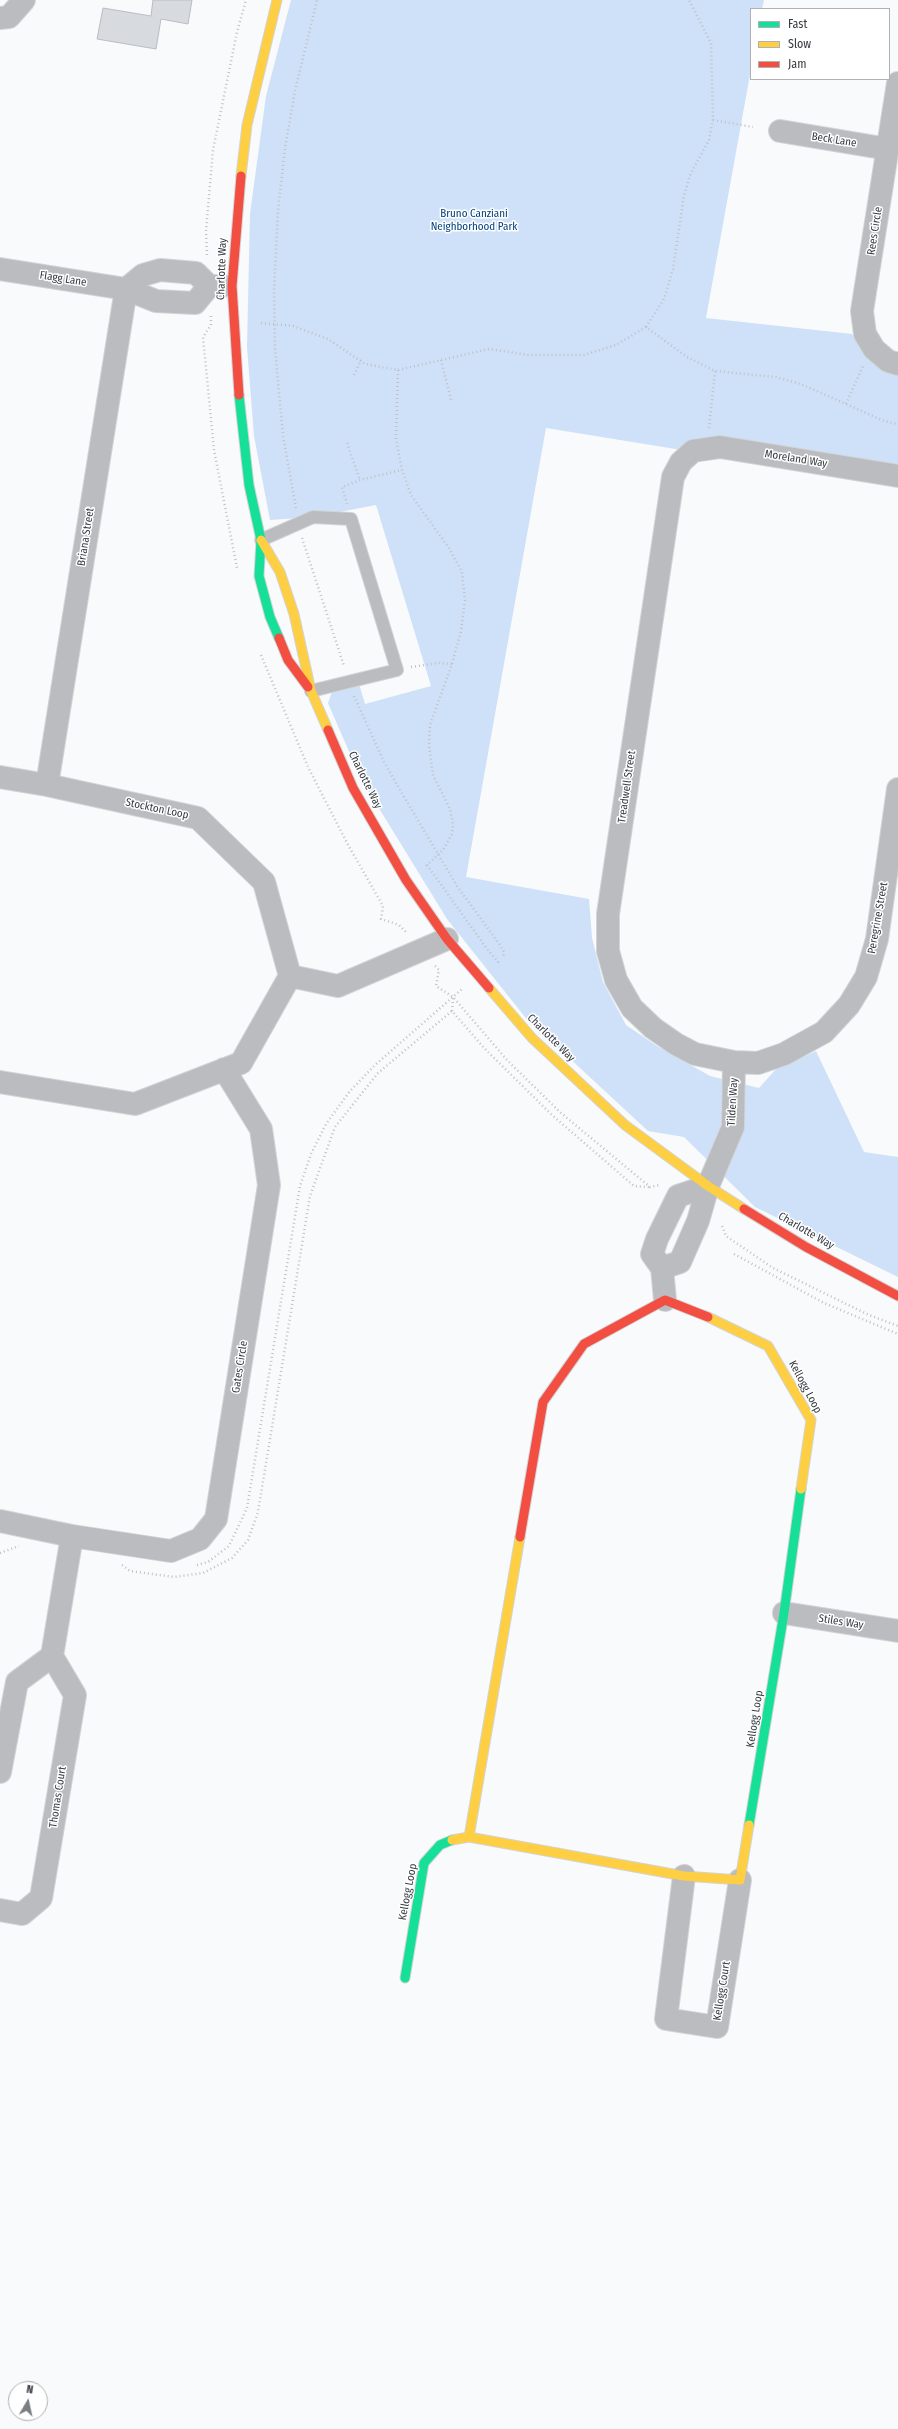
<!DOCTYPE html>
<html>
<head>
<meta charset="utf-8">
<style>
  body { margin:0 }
  #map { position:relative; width:898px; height:2429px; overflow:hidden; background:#f8fafc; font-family:"Fira Sans Condensed",sans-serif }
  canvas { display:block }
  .legend { position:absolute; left:750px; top:8px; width:140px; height:72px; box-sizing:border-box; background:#fff; border:1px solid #afb1b3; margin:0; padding:5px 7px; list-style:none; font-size:12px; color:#363b41 }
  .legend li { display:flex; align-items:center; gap:8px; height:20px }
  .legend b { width:20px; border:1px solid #afb1b3 }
  .north { position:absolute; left:8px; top:2381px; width:40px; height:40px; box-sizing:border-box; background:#fff; border:1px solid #afb1b3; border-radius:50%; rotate:9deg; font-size:11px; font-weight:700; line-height:16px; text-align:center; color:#363b41 }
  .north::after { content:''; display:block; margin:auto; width:14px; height:18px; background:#7a7e82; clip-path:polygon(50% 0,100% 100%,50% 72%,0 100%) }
</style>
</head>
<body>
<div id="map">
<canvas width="898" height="2429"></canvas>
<ul class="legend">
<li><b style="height:5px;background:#16e098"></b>Fast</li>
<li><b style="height:5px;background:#ffcf43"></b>Slow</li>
<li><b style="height:5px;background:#f24e42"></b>Jam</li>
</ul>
<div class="north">N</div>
</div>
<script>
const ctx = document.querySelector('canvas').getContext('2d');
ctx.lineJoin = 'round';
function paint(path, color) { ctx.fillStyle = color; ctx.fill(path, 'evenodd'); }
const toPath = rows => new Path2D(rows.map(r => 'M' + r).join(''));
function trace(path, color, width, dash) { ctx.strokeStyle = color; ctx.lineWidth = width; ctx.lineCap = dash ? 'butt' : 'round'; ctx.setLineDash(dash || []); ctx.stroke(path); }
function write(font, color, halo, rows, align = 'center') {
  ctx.font = font + ' "Fira Sans Condensed",sans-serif'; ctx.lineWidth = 3; ctx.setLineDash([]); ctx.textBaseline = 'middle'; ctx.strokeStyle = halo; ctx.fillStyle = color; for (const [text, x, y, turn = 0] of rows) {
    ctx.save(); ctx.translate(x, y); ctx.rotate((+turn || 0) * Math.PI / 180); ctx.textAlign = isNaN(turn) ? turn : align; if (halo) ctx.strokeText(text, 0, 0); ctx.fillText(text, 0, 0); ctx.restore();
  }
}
const green = toPath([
  [291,0,764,0,762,9,751,9,751,69,706,318,852,334,869,357,898,372,898,485,546,428,466,877,589,899,592,938,603,982,626,1025,657,1046,710,1076,759,1088,776,1069,816,1051,864,1152,898,1157,898,1277,755,1207,684,1137,648,1131,525,1017,447,919,361,779,328,703,332,692,359,684,365,704,431,686,376,505,313,517,270,520,254,436,247,347,250,214,266,96]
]);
const building = toPath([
  [153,0,192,0,188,24,161,19,156,49,97,39,103,8,151,16,153,0]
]);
const path = toPath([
  [713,120,753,127],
  [207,255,206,231,213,150,237,32,246,0],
  [211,316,211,325,203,337,214,450,237,568],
  [261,323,293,326,328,339,365,364,398,370,489,349,529,355,584,355,616,345,646,327,687,357,715,371,776,377,801,384,884,421,898,424],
  [646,327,664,299,673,269,684,195,691,173,709,140,713,119,711,43,689,0],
  [441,360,451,400],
  [398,370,396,438,402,470,411,495,449,548,462,572,465,600,461,631,452,664,430,725,429,745,433,775,450,809,453,825,452,834,443,850,427,865,487,949,498,962,495,964],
  [354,375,361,360],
  [846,404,863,366],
  [709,428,715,371],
  [347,443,360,480],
  [347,504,342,487,360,480,402,470],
  [296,508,283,436,275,349,274,290,278,211,285,148,295,91,317,0],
  [302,538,344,666],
  [261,655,308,767,347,843,383,906,381,919,399,925,407,933],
  [411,667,438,663,452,664],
  [354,696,384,762,400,790,457,886,500,945,504,952,503,958],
  [435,966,439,970,436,986,453,997,507,1060,561,1113,650,1187,660,1185],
  [452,1011,453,998],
  [722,1226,726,1236,773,1268,869,1315,898,1326],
  [734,1254,824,1303,898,1334],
  [0,1553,19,1546],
  [122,1565,130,1571,174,1577,203,1573,232,1558,248,1540,258,1512,310,1196,335,1127,378,1073,452,1011,485,1049,552,1115,634,1186,649,1187],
  [197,1565,208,1562,229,1546,247,1508,300,1186,311,1154,326,1124,350,1091,375,1065,462,989]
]);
const lane = toPath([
  [261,540,313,517,351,519,397,670,311,691]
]);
const street = toPath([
  [0,18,9,17,24,0],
  [898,83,862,311,865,334,874,349,888,361,898,364],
  [780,131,888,149],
  [0,269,126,289,156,301,195,303,209,286],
  [126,289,143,275,160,270,196,273,209,286,223,286],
  [898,476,720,447,693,451,681,462,673,477,608,914,608,951,616,980,632,1008,653,1028,676,1044,695,1054,734,1062,758,1063,784,1054,824,1032,849,1005,866,977,877,939,898,789],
  [0,777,47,785,198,818,264,882,290,976,241,1063,135,1104,0,1082],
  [47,785,126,289],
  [290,976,338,986,447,939],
  [662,1268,680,1262,698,1221,708,1186,733,1127,734,1062],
  [665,1300,662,1268,652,1254,657,1239,678,1196,708,1186],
  [0,1521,72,1536,171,1551,200,1539,216,1519,269,1185,261,1129,224,1069],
  [784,1613,898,1631],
  [0,1772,17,1682,52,1656],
  [684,1876,666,2019,717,2027,740,1880],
  [0,1910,22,1914,41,1898,75,1695,52,1656,72,1536]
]);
const fast = toPath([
  [239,395,249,485,261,540,259,576,270,617,279,638],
  [749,1825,784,1613,801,1489],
  [405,1978,424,1863,440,1845,452,1840]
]);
const slow = toPath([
  [241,176,247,125,277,0],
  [261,540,280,572,294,614,311,691,328,730],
  [489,988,532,1038,625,1125,708,1186,744,1209],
  [708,1317,768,1346,811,1420,801,1489],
  [469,1837,520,1537],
  [452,1840,469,1837,684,1876,740,1880,749,1825]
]);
const jam = toPath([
  [239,395,232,286,241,176],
  [279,638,288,660,308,687],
  [328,730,353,788,406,880,447,939,489,988],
  [744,1209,806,1247,898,1296],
  [520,1537,543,1402,584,1344,665,1300,708,1317]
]);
const streetNames = [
  ["Beck Lane",834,140,9],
  ["Rees Circle",875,231,-81],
  ["Charlotte Way",222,269,-88],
  ["Flagg Lane",63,279,9],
  ["Moreland Way",796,459,9],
  ["Briana Street",86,537,-81],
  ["Charlotte Way",365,780,64],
  ["Treadwell Street",627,787,-82],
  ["Stockton Loop",157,809,12],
  ["Peregrine Street",878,918,-80],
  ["Charlotte Way",551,1038,45],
  ["Tilden Way",733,1102,-87],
  ["Charlotte Way",806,1231,30],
  ["Gates Circle",240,1367,-81],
  ["Kellogg Loop",805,1387,62],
  ["Stiles Way",841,1622,9],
  ["Kellogg Loop",755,1719,-81],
  ["Thomas Court",58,1797,-81],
  ["Kellogg Loop",408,1892,-79],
  ["Kellogg Court",722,1991,-81]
];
const parkNames = [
  ["Bruno Canziani",474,214],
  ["Neighborhood Park",474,227]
];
paint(green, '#cee1f9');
paint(building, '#d7dbdf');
trace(building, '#b9bdc1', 1);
trace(lane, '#d2d4d6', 14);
trace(street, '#d2d4d6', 24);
trace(fast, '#d2d4d6', 11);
trace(slow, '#d2d4d6', 11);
trace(jam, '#d2d4d6', 11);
trace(path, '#c0c1c3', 2.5, [1, 3]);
trace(lane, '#babcbf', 12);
trace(street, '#babcbf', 22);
trace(fast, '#16e098', 9);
trace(slow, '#ffcf43', 9);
trace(jam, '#f24e42', 9);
write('11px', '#363b41', '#fff', streetNames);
write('11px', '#003f7b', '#fff', parkNames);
</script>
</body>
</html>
